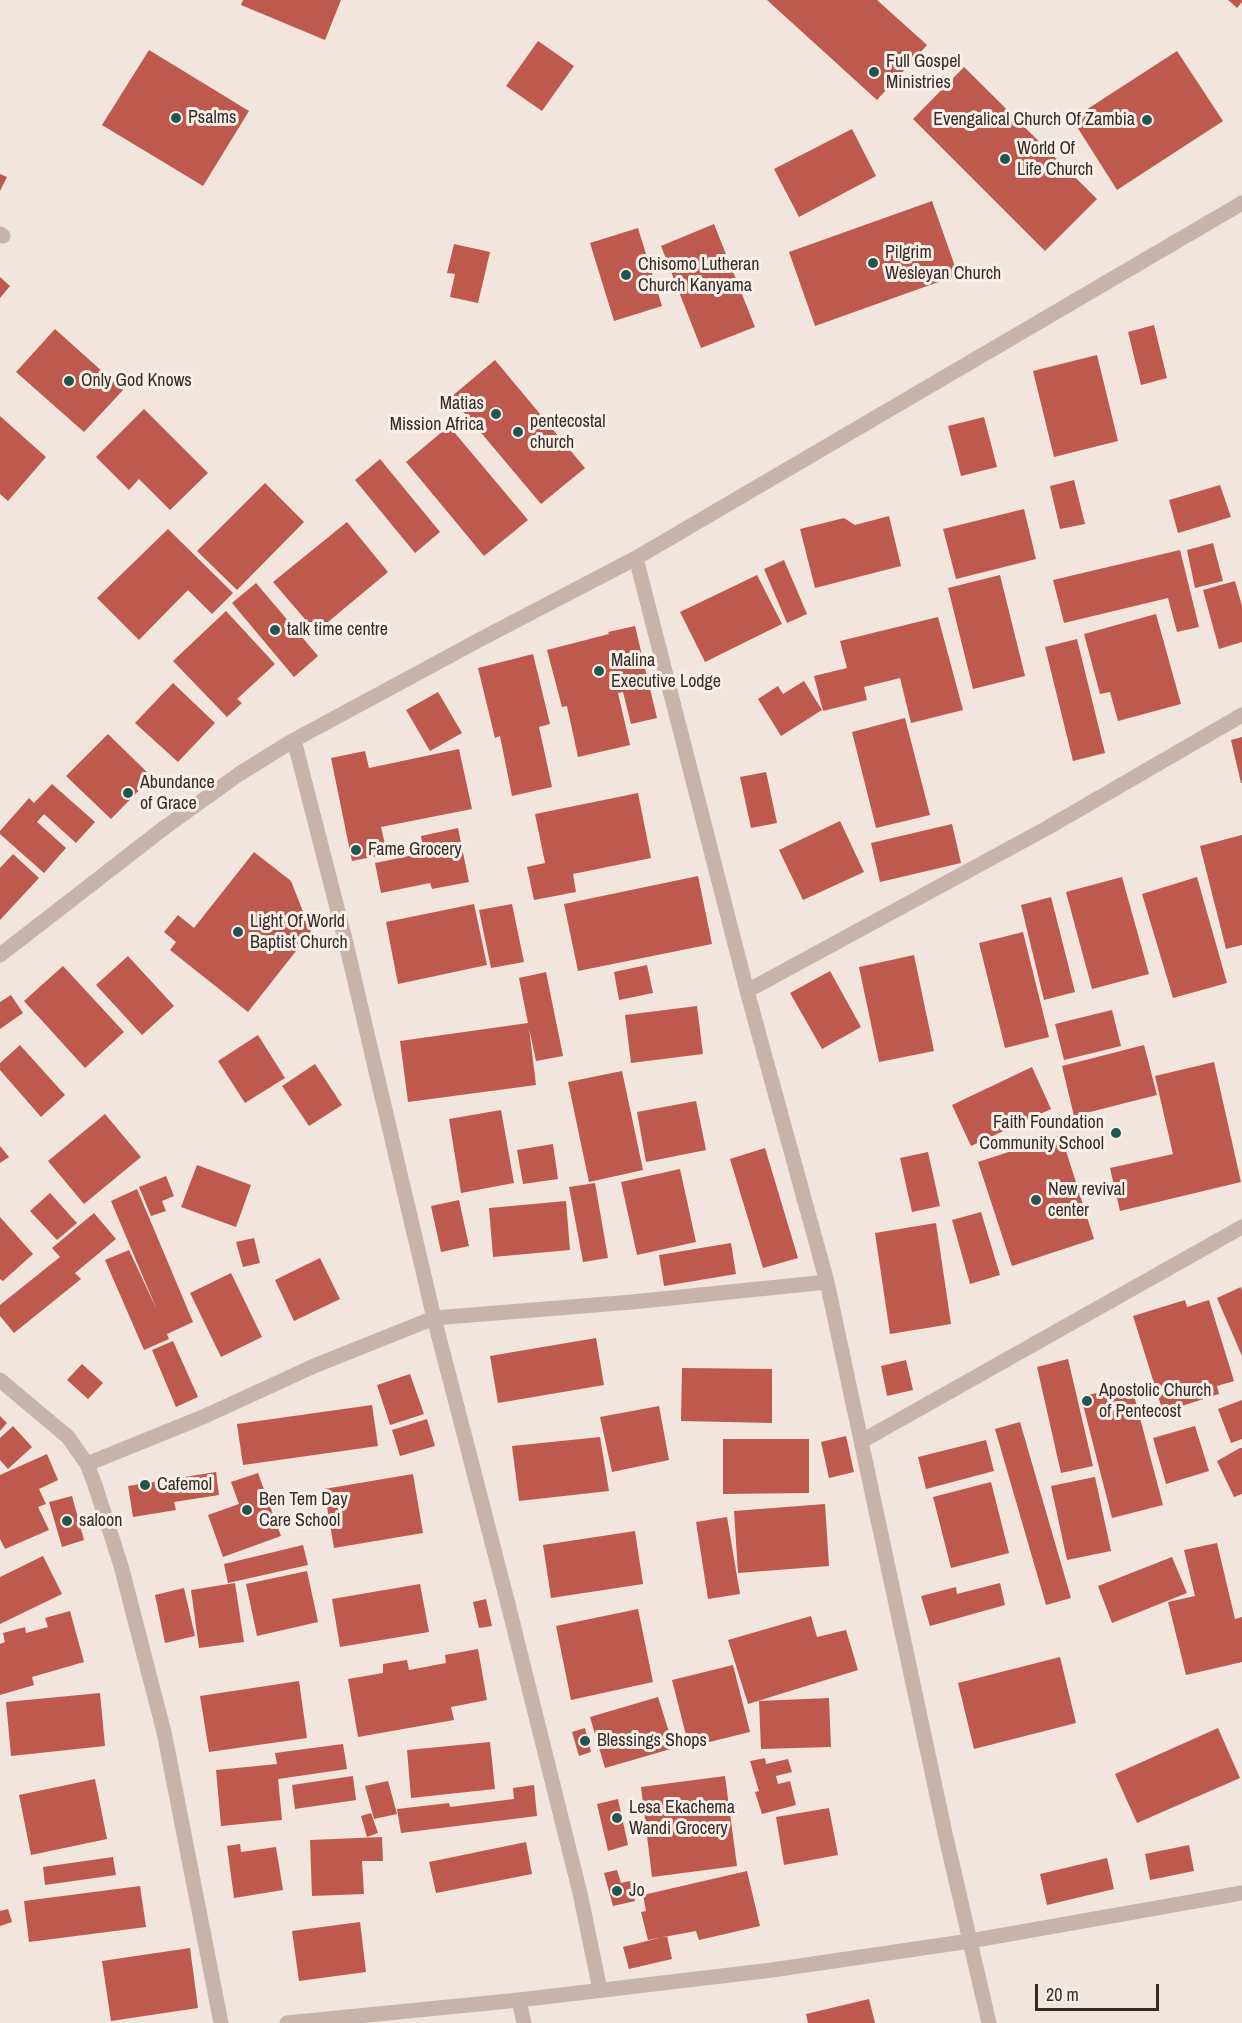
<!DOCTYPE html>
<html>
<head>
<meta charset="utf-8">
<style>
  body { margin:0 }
  #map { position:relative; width:1242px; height:2023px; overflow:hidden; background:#f1e5dd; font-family:"Archivo Narrow",sans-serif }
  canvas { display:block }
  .scale { position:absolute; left:1035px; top:1984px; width:124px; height:27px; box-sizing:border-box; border:3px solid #362b29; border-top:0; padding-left:8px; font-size:18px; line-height:21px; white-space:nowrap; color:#362b29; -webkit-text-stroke:4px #f8efe9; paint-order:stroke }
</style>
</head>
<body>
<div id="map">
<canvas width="1242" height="2023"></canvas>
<div class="scale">20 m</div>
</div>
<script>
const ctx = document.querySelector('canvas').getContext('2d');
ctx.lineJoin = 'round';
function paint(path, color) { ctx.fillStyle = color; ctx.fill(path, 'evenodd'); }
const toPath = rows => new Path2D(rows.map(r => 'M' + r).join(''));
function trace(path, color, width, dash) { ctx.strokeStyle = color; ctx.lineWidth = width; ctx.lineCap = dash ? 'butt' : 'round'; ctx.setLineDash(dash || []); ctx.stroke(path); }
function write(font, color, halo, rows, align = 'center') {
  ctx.font = font + ' "Archivo Narrow",sans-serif'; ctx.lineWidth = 6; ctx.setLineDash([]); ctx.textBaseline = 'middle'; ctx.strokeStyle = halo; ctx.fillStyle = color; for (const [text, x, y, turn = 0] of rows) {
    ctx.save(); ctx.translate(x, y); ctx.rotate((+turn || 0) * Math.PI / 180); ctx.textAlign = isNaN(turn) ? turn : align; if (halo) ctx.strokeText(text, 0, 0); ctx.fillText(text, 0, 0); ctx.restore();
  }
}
const building = toPath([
  [243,0,341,0,325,40,241,5],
  [767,0,877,0,927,45,877,100],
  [1228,0,1242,0,1242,2,1237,8],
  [538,41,574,66,542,111,506,86],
  [149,50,249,111,203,186,102,125],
  [1177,51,1223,121,1117,190,1072,119],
  [964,67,1097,199,1045,251,913,119],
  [852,129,876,176,799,217,774,169],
  [0,174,7,177,0,191],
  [932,201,958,275,815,326,789,252],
  [714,224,755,327,701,348,661,246],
  [638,228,662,306,614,321,590,243],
  [454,244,490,252,478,303,450,297,455,274,447,273],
  [0,277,10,286,0,298],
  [1154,325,1167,378,1141,385,1128,332],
  [55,329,123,390,84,432,16,372],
  [1097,355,1118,441,1054,457,1033,371],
  [495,360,585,468,541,504,451,397],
  [144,409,208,473,170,510,139,479,129,490,96,457],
  [0,416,46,457,8,501,0,494],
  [984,417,997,467,961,476,948,426],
  [449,426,528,520,484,556,406,462],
  [380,459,440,532,415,553,355,480],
  [1074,480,1085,524,1060,529,1050,486],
  [265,483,304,522,237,590,197,551],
  [1220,485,1231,517,1178,533,1169,500],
  [1024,509,1036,559,956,579,943,529],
  [889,516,901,566,815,588,800,529,844,518,855,525],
  [347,522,388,572,316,632,273,582],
  [168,529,233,593,212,614,188,590,139,640,97,598],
  [1213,543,1223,581,1195,588,1187,550],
  [1180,550,1199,627,1177,632,1168,598,1064,623,1053,580],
  [784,560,807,614,787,623,764,569],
  [757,575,782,624,705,662,680,612],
  [1000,575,1025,676,973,689,948,588],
  [1235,581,1242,606,1242,642,1219,649,1203,590],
  [256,583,318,656,294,677,232,603],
  [226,611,275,664,237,699,242,703,227,717,173,661],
  [1156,614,1181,704,1118,721,1110,692,1100,694,1084,634],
  [938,617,963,710,911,723,900,678,864,687,867,700,823,711,814,676,847,668,840,641],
  [635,626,657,718,631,724,623,692,618,693,630,745,578,757,567,706,562,707,547,650,609,634,608,632],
  [1077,639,1105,753,1073,761,1045,647],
  [533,654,550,724,539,727,552,787,512,796,500,736,495,738,478,668],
  [804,681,822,710,781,736,758,699,778,686,783,694],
  [173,683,215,723,178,762,135,723],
  [438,692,462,733,430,751,406,710],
  [905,718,930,815,876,828,852,732],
  [108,734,152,777,111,819,66,776],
  [1242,737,1242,783,1241,783,1231,740],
  [459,749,472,809,381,827,387,854,352,861,331,758,365,751,369,768],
  [766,772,777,823,751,828,740,777],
  [52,784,95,822,76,843,44,814,37,822,66,848,44,873,0,834,0,831,29,798,34,803],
  [638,793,651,858,573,874,576,892,534,900,527,867,545,863,535,814],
  [840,821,864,872,803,900,779,850],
  [952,824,961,863,880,882,871,843],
  [458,828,469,882,432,889,430,883,381,893,375,863,424,853,421,836],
  [1242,835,1242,945,1226,949,1200,846],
  [254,852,291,881,311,932,248,1012,170,950,176,942,164,932,178,915,194,928],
  [13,854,39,878,0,920,0,868],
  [698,876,712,944,578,971,564,904],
  [1122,877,1149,974,1092,989,1066,892],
  [1197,877,1227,983,1173,998,1142,894],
  [1051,897,1075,992,1044,1000,1021,905],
  [474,904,487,965,398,984,386,922],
  [512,904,524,962,491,968,479,910],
  [1023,932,1049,1037,1005,1048,979,943],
  [914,955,934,1051,879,1062,859,967],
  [128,956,174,1006,142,1035,96,985],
  [647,965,653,993,619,1000,614,972],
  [63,966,124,1032,85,1068,24,1001],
  [830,971,861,1027,822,1049,790,993],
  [546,972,563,1056,536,1061,529,1028,536,1085,408,1102,400,1041,528,1023,519,978],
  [11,995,23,1013,0,1029,0,1002],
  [697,1006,703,1054,631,1063,625,1015],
  [1112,1010,1121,1046,1064,1060,1055,1024],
  [258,1035,285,1078,245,1103,218,1061],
  [20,1045,65,1095,41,1117,0,1070,0,1063],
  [1144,1045,1157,1095,1074,1116,1062,1066],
  [1214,1062,1241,1182,1120,1211,1110,1168,1173,1154,1155,1076],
  [315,1064,342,1105,309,1126,282,1086],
  [1032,1067,1051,1109,971,1146,952,1105],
  [622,1071,643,1170,589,1182,568,1082],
  [696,1101,706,1150,646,1162,637,1112],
  [501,1110,514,1183,461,1193,449,1119],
  [105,1114,141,1157,84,1204,48,1161],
  [1061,1135,1094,1239,1012,1266,978,1162],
  [553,1144,558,1179,523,1184,517,1150],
  [0,1146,9,1157,0,1163],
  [765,1148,798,1258,763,1268,730,1159],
  [928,1152,940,1206,912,1212,900,1158],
  [197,1165,251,1185,236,1227,181,1207],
  [680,1169,696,1242,637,1255,621,1182],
  [166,1176,174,1196,162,1201,166,1211,151,1216,139,1187],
  [595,1183,608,1258,583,1262,569,1187],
  [137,1189,193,1322,167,1334,169,1339,144,1350,105,1260,129,1250,157,1310,111,1201],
  [50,1193,77,1223,57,1240,30,1211],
  [459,1200,469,1246,441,1252,431,1206],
  [566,1201,570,1250,493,1257,489,1208],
  [981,1212,1000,1275,970,1284,952,1220],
  [94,1213,116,1239,75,1273,81,1279,14,1333,0,1316,0,1305,60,1257,52,1248],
  [0,1217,33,1254,3,1281,0,1279],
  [936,1223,951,1324,890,1334,875,1233],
  [254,1238,260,1263,243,1267,236,1242],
  [731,1243,736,1274,664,1286,659,1255],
  [320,1258,340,1299,294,1321,275,1280],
  [231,1273,262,1337,221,1357,190,1293],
  [1241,1287,1242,1291,1242,1356,1217,1298],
  [1185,1300,1187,1307,1209,1300,1234,1381,1217,1386,1219,1394,1163,1412,1133,1316],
  [596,1338,604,1385,498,1403,490,1356],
  [173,1341,198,1397,176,1407,152,1350],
  [1068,1359,1093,1466,1061,1473,1037,1367],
  [906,1360,913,1390,887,1396,881,1366],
  [82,1364,103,1383,88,1399,67,1380],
  [682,1368,772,1369,772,1423,681,1421],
  [410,1374,424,1414,390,1425,377,1385],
  [1131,1384,1163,1505,1112,1518,1081,1397],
  [1242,1400,1242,1439,1231,1443,1218,1409],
  [372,1405,378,1446,243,1465,237,1424],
  [659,1406,669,1460,612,1472,600,1417],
  [0,1416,7,1423,0,1431],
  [427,1419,435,1446,400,1456,392,1430],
  [1020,1422,1071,1598,1046,1605,995,1429],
  [13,1426,32,1447,8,1469,0,1460,0,1438],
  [1195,1426,1209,1471,1166,1484,1153,1438],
  [846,1436,854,1472,829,1478,821,1442],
  [600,1437,609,1491,519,1501,512,1446],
  [723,1439,809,1439,809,1493,723,1494],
  [986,1440,994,1471,926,1489,918,1457],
  [1240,1448,1242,1448,1242,1494,1234,1497,1217,1461],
  [47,1454,58,1480,39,1489,46,1504,38,1507,49,1530,5,1549,0,1539,0,1475],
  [216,1472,219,1495,174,1502,176,1510,133,1517,128,1486],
  [258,1473,281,1536,223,1557,208,1515,239,1504,231,1482],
  [413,1474,423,1533,334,1548,324,1489],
  [1095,1477,1111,1551,1067,1560,1051,1486],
  [991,1482,1009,1553,951,1568,933,1497],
  [72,1496,84,1540,62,1547,49,1502],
  [825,1504,829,1566,738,1573,734,1511],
  [727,1517,740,1594,708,1599,696,1522],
  [635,1531,643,1584,551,1598,543,1545],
  [1217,1543,1235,1619,1242,1617,1242,1662,1186,1675,1168,1602,1195,1596,1184,1550],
  [303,1545,308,1565,228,1583,224,1564],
  [43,1556,62,1594,0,1624,0,1577],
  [1172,1557,1187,1593,1112,1623,1098,1586],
  [307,1571,318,1622,257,1636,246,1584],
  [235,1583,244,1642,199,1648,191,1590],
  [1000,1583,1005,1605,930,1626,921,1596,956,1587,957,1594],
  [420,1584,429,1632,340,1647,332,1599],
  [184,1588,195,1636,165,1643,155,1595],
  [486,1599,492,1626,479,1628,473,1602],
  [638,1609,653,1682,571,1700,556,1626],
  [70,1611,84,1662,32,1677,34,1685,0,1695,0,1644,5,1642,3,1633,25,1627,26,1633,48,1627,45,1618],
  [811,1616,817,1637,846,1630,858,1670,748,1704,728,1640],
  [478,1649,487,1700,451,1707,454,1720,358,1737,348,1679,383,1673,383,1664,407,1660,409,1670,446,1663,445,1655],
  [1060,1657,1076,1723,974,1749,958,1683],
  [733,1665,750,1732,689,1747,672,1680],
  [299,1681,307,1738,209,1752,200,1696],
  [100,1693,105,1746,11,1756,6,1702],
  [658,1697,674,1748,605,1768,590,1717],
  [829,1698,831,1747,761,1749,759,1701],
  [585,1728,591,1752,579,1756,572,1732],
  [1218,1728,1240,1778,1137,1823,1115,1774],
  [490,1742,495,1789,411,1798,407,1750],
  [343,1744,347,1769,278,1779,282,1820,221,1826,216,1770,277,1764,275,1753],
  [765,1758,766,1764,788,1759,792,1772,776,1776,778,1784,790,1781,796,1805,762,1814,755,1792,759,1791,750,1761],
  [353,1776,356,1800,295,1809,292,1785],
  [725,1776,737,1866,652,1877,641,1787],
  [95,1779,107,1839,31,1855,19,1795],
  [388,1781,397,1814,374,1819,365,1786],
  [534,1785,537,1816,401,1833,397,1809,449,1803,450,1807,514,1799,513,1788],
  [618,1799,628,1845,608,1851,597,1804],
  [829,1808,838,1855,784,1865,776,1817],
  [371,1813,378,1833,367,1837,361,1816],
  [382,1837,383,1861,362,1861,364,1894,312,1896,310,1840],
  [526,1842,532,1874,436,1893,429,1862],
  [240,1844,241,1852,276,1847,283,1890,234,1898,227,1846],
  [1189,1845,1194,1871,1150,1880,1145,1854],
  [113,1857,116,1875,45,1885,43,1867],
  [1107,1858,1114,1889,1047,1905,1040,1874],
  [617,1870,621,1883,630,1881,635,1901,613,1906,604,1873],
  [747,1871,760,1926,699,1940,696,1931,648,1940,641,1912,646,1911,643,1895],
  [140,1886,146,1927,29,1942,24,1901],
  [8,1909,12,1922,0,1926,0,1911],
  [360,1922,366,1972,299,1981,292,1931],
  [667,1936,672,1959,629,1969,623,1947],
  [190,1948,198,2008,111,2021,102,1961],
  [869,1999,875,2023,808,2023,806,2014]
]);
const minor = toPath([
  [0,234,3,236],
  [636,558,747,991,827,1282,945,1833,989,2023],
  [294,740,344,935,434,1318,507,1600,580,1893,600,1990],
  [0,955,164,828,239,774,294,740,481,639,636,558,1242,203],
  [747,991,1047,828,1242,715],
  [0,1380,68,1437,87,1464,95,1485,121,1566,164,1732,221,2023],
  [862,1441,1242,1227],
  [87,1464,203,1417,314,1366,434,1318,632,1302,827,1282],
  [519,2000,524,2023],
  [287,2023,519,2000,772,1970,970,1941,1242,1893]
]);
const markers = [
  [874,72,6,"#215551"],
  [176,118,6,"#215551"],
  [1147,120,6,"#215551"],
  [1005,159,6,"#215551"],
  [873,263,6,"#215551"],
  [626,275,6,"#215551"],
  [69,381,6,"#215551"],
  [496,414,6,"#215551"],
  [518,432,6,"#215551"],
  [275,630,6,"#215551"],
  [599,671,6,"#215551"],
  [128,793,6,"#215551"],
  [356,850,6,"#215551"],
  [238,932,6,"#215551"],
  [1116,1133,6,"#215551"],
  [1036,1200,6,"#215551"],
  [1087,1401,6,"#215551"],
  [145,1485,6,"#215551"],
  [247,1510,6,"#215551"],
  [67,1521,6,"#215551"],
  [585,1741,6,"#215551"],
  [617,1818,6,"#215551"],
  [617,1891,6,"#215551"]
];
const poiNames = [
  ["Full Gospel",886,62],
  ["Ministries",886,83],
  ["Psalms",188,118],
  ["Evengalical Church Of Zambia",1135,120,"right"],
  ["World Of",1017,149],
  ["Life Church",1017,170],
  ["Pilgrim",885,253],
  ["Wesleyan Church",885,274],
  ["Chisomo Lutheran",638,265],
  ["Church Kanyama",638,286],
  ["Only God Knows",81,381],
  ["Matias",484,404,"right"],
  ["Mission Africa",484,425,"right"],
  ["pentecostal",530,422],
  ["church",530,443],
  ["talk time centre",287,630],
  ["Malina",611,661],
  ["Executive Lodge",611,682],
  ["Abundance",140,783],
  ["of Grace",140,804],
  ["Fame Grocery",368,850],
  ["Light Of World",250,922],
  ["Baptist Church",250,943],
  ["Faith Foundation",1104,1123,"right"],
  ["Community School",1104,1144,"right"],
  ["New revival",1048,1190],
  ["center",1048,1211],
  ["Apostolic Church",1099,1391],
  ["of Pentecost",1099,1412],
  ["Cafemol",157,1485],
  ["Ben Tem Day",259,1500],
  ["Care School",259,1521],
  ["saloon",79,1521],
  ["Blessings Shops",597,1741],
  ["Lesa Ekachema",629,1808],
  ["Wandi Grocery",629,1829],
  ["Jo",629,1891]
];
paint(building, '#be5a4d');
trace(minor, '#c8b3a9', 15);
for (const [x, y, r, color] of markers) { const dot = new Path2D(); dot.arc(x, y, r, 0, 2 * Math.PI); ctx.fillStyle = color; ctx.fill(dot); trace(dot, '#f8efe9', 2); }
write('18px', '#362b29', '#f8efe9', poiNames, 'left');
</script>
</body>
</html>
